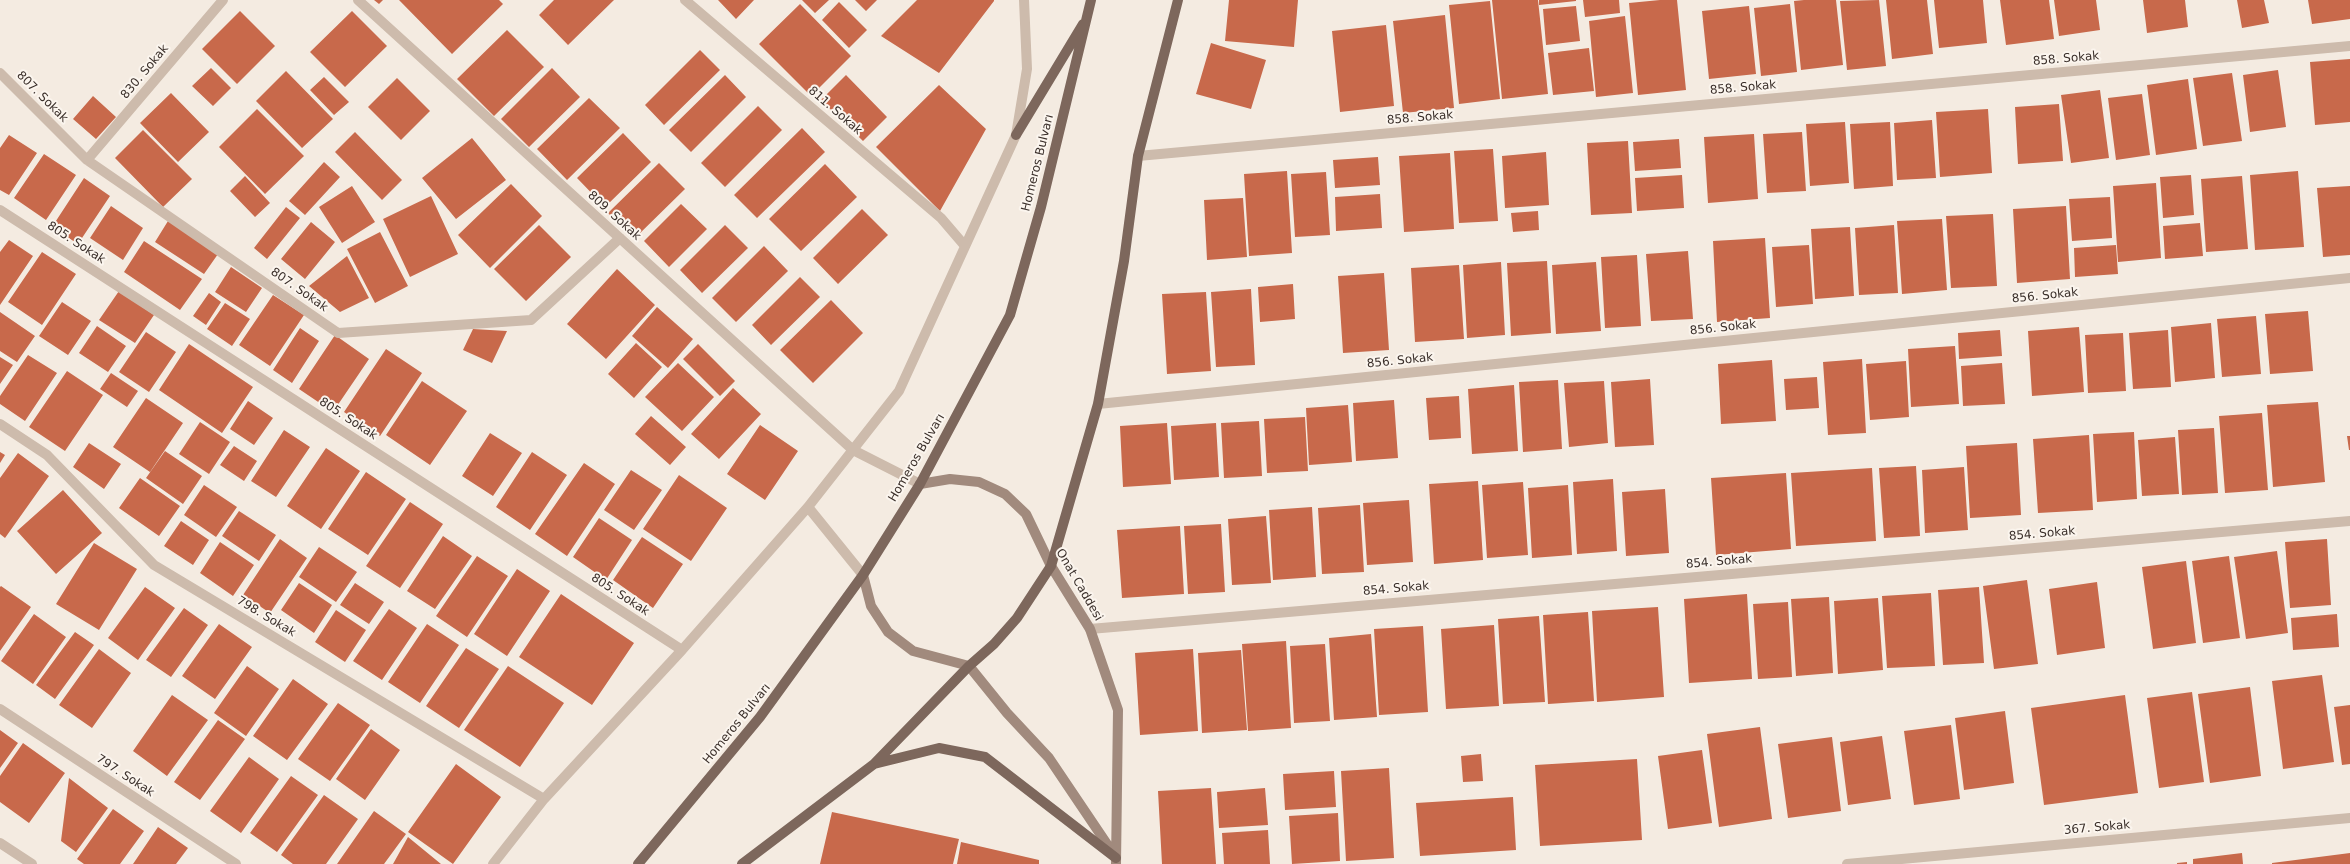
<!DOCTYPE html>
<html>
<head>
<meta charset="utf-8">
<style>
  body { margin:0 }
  canvas { display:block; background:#f4ebe1 }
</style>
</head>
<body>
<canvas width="2350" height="864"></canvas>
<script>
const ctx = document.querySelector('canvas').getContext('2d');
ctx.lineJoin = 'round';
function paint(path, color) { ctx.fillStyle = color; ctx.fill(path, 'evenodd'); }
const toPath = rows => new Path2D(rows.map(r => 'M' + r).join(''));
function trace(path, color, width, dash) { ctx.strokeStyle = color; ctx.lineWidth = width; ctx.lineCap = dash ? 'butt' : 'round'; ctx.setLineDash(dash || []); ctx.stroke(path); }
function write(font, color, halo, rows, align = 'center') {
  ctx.font = font + ' "DejaVu Sans",sans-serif'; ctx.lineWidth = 4; ctx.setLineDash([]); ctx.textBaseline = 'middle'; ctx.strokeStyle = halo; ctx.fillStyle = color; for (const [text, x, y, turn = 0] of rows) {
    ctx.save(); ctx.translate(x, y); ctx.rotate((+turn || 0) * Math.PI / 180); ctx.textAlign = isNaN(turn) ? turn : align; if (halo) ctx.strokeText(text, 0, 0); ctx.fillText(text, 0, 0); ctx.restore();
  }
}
const building = toPath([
  [374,0,383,0,379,4],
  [399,0,499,0,503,4,452,54],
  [554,0,614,0,568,45,539,15],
  [718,0,754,0,736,19],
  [802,0,829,0,815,13],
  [855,0,877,0,866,11],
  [917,0,994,0,994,1,939,73,881,36],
  [1229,0,1298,0,1294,47,1225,41],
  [1492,0,1538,0,1548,94,1502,99],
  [1539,0,1576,0,1576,1,1539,5],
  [1583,0,1619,0,1620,13,1585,17],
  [1660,0,1677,0,1686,90,1638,95,1629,3],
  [1804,0,1836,0,1843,65,1801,70,1794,1],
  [1879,0,1886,66,1847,70,1840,1],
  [1886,0,1927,0,1933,54,1892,59],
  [1934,0,1983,0,1987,43,1939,48],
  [2000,0,2049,0,2054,39,2006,45],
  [2054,0,2096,0,2100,30,2059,36],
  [2143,0,2185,0,2188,27,2147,33],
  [2237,0,2264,0,2269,23,2242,28],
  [2308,0,2350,0,2350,19,2312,24],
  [1490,1,1500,99,1459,104,1449,5],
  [839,2,867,30,849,48,822,20],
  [800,4,851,56,811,96,759,44],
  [1790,4,1797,72,1761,76,1754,8],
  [1576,6,1580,41,1546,45,1543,9],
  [1749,6,1756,74,1709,79,1702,11],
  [240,11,275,46,237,84,202,49],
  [352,11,387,46,345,87,310,52],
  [1445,15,1454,108,1403,113,1393,21],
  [1625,16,1633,93,1596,97,1589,21],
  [1386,25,1394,106,1340,112,1332,31],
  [507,30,544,67,494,116,457,79],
  [1211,43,1266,60,1251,109,1196,94],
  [1589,48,1594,91,1553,95,1548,53],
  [700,50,720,70,664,125,645,105],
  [2350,59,2350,122,2315,125,2310,62],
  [211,68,231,88,213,106,192,86],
  [552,68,580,97,529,147,501,119],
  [2278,70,2286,127,2250,132,2243,75],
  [286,71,333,119,302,148,256,101],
  [2232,73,2242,141,2203,146,2193,78],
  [725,75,746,97,691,152,669,130],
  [846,75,887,117,863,141,821,100],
  [324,77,349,102,334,115,310,90],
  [397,78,430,111,401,140,368,107],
  [2188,79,2197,149,2156,155,2147,85],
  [939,85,986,129,940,211,876,147],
  [2100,90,2109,158,2071,163,2061,95],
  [171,93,209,132,178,162,140,123],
  [2142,94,2150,155,2116,160,2108,98],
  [93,96,116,117,96,139,73,119],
  [589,98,620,128,567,180,537,149],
  [2059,104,2063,161,2018,164,2015,107],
  [758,106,782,130,725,187,701,163],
  [257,109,304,156,265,194,219,147],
  [1988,109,1992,173,1940,177,1936,112],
  [1932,120,1936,178,1897,180,1894,123],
  [1845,122,1849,183,1810,186,1806,124],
  [1890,122,1893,186,1854,189,1850,124],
  [802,128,825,152,757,218,734,195],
  [143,130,192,179,163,207,115,158],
  [355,132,402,180,382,200,335,152],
  [1802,132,1806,191,1767,193,1763,134],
  [623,133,651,162,605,207,577,178],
  [1754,134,1758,199,1708,203,1704,137],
  [9,135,37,153,9,195,0,190,0,148],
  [472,138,506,180,456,219,422,178],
  [1679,139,1681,168,1635,171,1633,142],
  [1628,141,1632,213,1591,215,1587,143],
  [1493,149,1498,221,1459,223,1454,151],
  [1546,152,1549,205,1505,208,1502,156],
  [1450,153,1454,229,1404,232,1399,156],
  [44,154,76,175,46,220,14,198],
  [1378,157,1380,185,1335,188,1333,160],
  [324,162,340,177,305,215,289,201],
  [659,163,685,189,634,239,608,213],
  [825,164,857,197,801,251,769,219],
  [1287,171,1292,253,1249,256,1244,174],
  [2298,171,2304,247,2255,250,2250,175],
  [1326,172,1330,235,1295,237,1291,174],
  [1682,175,1684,208,1637,211,1635,178],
  [2191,175,2194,215,2163,218,2160,177],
  [245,176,270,203,255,217,230,191],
  [2242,176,2248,249,2206,252,2201,179],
  [84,178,110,196,78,244,52,227],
  [2156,183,2161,258,2118,262,2113,186],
  [511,184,542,216,490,268,458,235],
  [352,186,375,222,342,243,319,207],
  [2350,186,2350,255,2323,257,2317,188],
  [1380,194,1382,228,1336,231,1335,197],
  [431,196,458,254,410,277,383,219],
  [2110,197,2112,238,2072,241,2069,199],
  [1243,198,1247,257,1207,260,1204,200],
  [681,204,707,229,669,267,644,241],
  [111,206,143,228,123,260,90,238],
  [2066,206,2070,279,2017,283,2013,209],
  [286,207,300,218,267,259,254,248],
  [862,209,888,235,838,284,813,258],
  [1538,211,1539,230,1513,232,1511,213],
  [1993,214,1997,286,1951,288,1946,216],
  [1942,219,1947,290,1902,294,1897,221],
  [168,221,218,254,204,274,155,242],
  [311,222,335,242,305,279,281,259],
  [2200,223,2203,256,2165,259,2163,226],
  [539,225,571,257,526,301,494,269],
  [725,225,748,248,702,293,680,270],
  [1894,225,1898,293,1859,295,1855,228],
  [1850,227,1854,296,1815,299,1811,229],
  [380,232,408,286,375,303,347,249],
  [1765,238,1770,318,1717,322,1713,241],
  [9,240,33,256,0,305,0,252],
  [144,241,202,279,180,310,124,272],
  [1809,245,1813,304,1776,307,1772,247],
  [2116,245,2118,274,2075,277,2074,248],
  [764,246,788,271,736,322,712,298],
  [1688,251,1693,319,1651,321,1646,254],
  [42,252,76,274,42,325,8,302],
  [1637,255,1641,326,1605,328,1601,257],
  [347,256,369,298,340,312,309,286],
  [1547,261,1551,333,1511,336,1507,263],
  [1501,262,1505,335,1467,338,1463,265],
  [1596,262,1601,331,1556,334,1552,265],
  [1459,265,1464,339,1415,342,1411,268],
  [231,267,262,288,246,312,215,292],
  [617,269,655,305,606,359,567,324],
  [1384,273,1389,350,1343,353,1338,276],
  [800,277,820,297,771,345,752,325],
  [1293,284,1295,319,1260,322,1258,287],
  [1251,289,1255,365,1216,367,1211,292],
  [119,291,154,315,135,343,99,320],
  [1206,292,1211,371,1167,374,1162,294],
  [209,293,221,302,206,325,193,316],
  [273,295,304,315,270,366,239,345],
  [831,300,863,333,813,383,780,350],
  [62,302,91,321,68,355,39,336],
  [225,303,250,319,232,346,207,329],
  [657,307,693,339,668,368,632,336],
  [2308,311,2313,371,2270,374,2265,314],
  [0,312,35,336,17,362,0,351],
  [2256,316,2261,374,2222,377,2217,319],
  [2211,323,2215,378,2175,382,2171,327],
  [97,326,126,346,108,372,79,353],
  [2079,327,2084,392,2032,396,2028,331],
  [300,328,319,341,292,383,273,370],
  [473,329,507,331,492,363,463,350],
  [2000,330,2002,356,1959,359,1958,333],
  [2168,330,2171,387,2133,389,2129,333],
  [146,332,176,352,149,392,119,372],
  [2123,333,2126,391,2088,393,2085,335],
  [335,335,369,359,333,412,299,389],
  [636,343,662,367,634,398,608,374],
  [189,344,253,387,222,433,159,390],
  [698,344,735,381,720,396,683,359],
  [1955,346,1959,404,1911,407,1908,349],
  [386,349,422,373,380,436,344,412],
  [28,355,57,373,25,421,0,404,0,396],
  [0,357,13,365,0,384],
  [1862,359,1866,433,1828,435,1823,362],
  [1772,360,1776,421,1721,424,1718,364],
  [1906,361,1909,417,1870,420,1866,364],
  [678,363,714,397,682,431,645,397],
  [2002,363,2005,404,1963,406,1961,366],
  [67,371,103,395,65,451,29,427],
  [111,373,138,391,127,407,100,389],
  [1817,377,1819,408,1786,410,1784,379],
  [1650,379,1654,445,1615,447,1611,382],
  [1558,380,1562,449,1523,452,1519,382],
  [422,381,467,411,430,465,386,435],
  [1604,381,1608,443,1569,447,1564,383],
  [1514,385,1518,451,1472,454,1468,389],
  [733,388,761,414,719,459,691,434],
  [1459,396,1461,438,1429,440,1426,398],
  [146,398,183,423,150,472,113,447],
  [1394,400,1398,458,1356,461,1353,403],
  [248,401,273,418,254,445,230,429],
  [2318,402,2325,482,2273,487,2267,405],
  [1348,405,1352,462,1309,465,1306,408],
  [2262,413,2268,490,2225,493,2219,416],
  [651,416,686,447,670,465,635,434],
  [1305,417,1308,471,1267,473,1264,419],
  [1259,421,1262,476,1224,478,1221,423],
  [200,422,230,442,209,474,179,454],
  [1167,423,1171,484,1123,487,1120,426],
  [1216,423,1219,477,1174,480,1171,426],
  [760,425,798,451,765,500,727,474],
  [2214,428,2218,493,2182,495,2178,430],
  [284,430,310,447,276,497,251,481],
  [2134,432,2137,499,2097,502,2093,434],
  [490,433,522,453,493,496,462,476],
  [2089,435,2093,510,2038,513,2033,439],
  [2347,436,2350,436,2350,450,2349,450],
  [2175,437,2179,494,2142,496,2138,440],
  [89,443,121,464,104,489,73,467],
  [2017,443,2021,515,1970,518,1966,446],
  [234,446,257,461,244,481,220,465],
  [326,448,360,471,321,529,287,506],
  [165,451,202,476,183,504,146,478],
  [0,452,5,455,0,463],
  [532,452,567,475,530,530,496,507],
  [18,453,49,476,5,538,0,534,0,478],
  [584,463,615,484,567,556,535,534],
  [1916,466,1920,536,1884,538,1879,468],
  [1964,467,1968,530,1925,533,1922,470],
  [1872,468,1876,541,1796,546,1791,473],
  [631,470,662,490,634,530,604,510],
  [366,472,406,499,368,555,328,529],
  [1786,473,1791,549,1716,555,1711,478],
  [679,475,727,508,691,561,643,529],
  [140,478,180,506,159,536,119,508],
  [1613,479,1617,551,1577,554,1573,482],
  [1478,481,1483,560,1434,564,1429,484],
  [1523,482,1528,555,1487,558,1482,485],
  [204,485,237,507,216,537,184,515],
  [1568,485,1572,555,1532,558,1528,488],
  [1665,489,1669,553,1626,556,1622,492],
  [63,490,102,533,56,574,17,531],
  [1409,500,1413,562,1367,565,1363,503],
  [410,502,443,524,400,588,366,566],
  [1360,505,1364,572,1322,574,1318,508],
  [1312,507,1316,577,1273,580,1269,510],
  [239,511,276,535,259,561,222,536],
  [1266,516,1271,583,1232,585,1228,519],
  [599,518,632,540,606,580,573,557],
  [181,521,209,540,193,565,164,546],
  [1221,524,1225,592,1188,594,1184,526],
  [1180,526,1184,594,1122,598,1117,530],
  [443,536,472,556,435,609,407,591],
  [642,537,683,564,653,608,613,580],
  [280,539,307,558,270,613,243,595],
  [2327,539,2331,605,2290,608,2285,542],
  [220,542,254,565,233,596,200,573],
  [94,543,137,569,99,630,56,604],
  [319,547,357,572,336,602,299,577],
  [2277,551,2288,633,2246,639,2234,557],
  [477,556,508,576,467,637,436,616],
  [2229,556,2240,638,2203,643,2192,561],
  [2186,561,2196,643,2153,649,2142,567],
  [517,569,550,591,507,656,474,634],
  [2027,580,2038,664,1994,669,1983,586],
  [2097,582,2105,648,2057,655,2049,589],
  [299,583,332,605,314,633,281,610],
  [355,583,384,602,369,624,340,605],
  [1,586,31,607,0,651,0,587],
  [145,587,175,608,138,660,108,638],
  [1979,587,1984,663,1943,665,1938,590],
  [1931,593,1935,666,1887,668,1882,596],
  [561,594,634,643,592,705,519,657],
  [1747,594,1752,679,1689,683,1684,599],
  [1829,597,1833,673,1796,676,1791,599],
  [1878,598,1883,670,1838,674,1834,601],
  [1788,602,1792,677,1758,679,1753,604],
  [1658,607,1664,697,1597,702,1592,611],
  [184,608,208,625,171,677,146,660],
  [389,609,417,628,382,680,353,661],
  [336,610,366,630,345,662,315,642],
  [1588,612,1594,701,1548,704,1543,615],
  [34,614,66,637,33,684,1,661],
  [2337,614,2339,647,2293,650,2291,618],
  [1539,616,1545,702,1503,704,1498,619],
  [219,624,252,647,215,699,182,676],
  [427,624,459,645,420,703,388,682],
  [1494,625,1499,706,1446,709,1441,629],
  [1423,626,1428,712,1379,715,1374,629],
  [75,632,94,645,55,699,36,685],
  [1371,634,1377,717,1334,720,1329,638],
  [1286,641,1291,728,1248,731,1242,644],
  [1325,644,1330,721,1294,723,1290,646],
  [466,648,499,669,459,728,426,706],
  [99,649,131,673,92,728,59,705],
  [1193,649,1198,731,1140,735,1135,653],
  [1241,650,1247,730,1202,733,1198,653],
  [247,666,279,689,246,736,214,713],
  [508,666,564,703,520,767,464,730],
  [2322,675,2334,762,2283,769,2272,681],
  [293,679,328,704,287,760,253,736],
  [2250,687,2261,776,2210,783,2198,694],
  [2192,692,2204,782,2159,788,2147,698],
  [172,695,208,720,167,776,133,751],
  [2125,695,2138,793,2044,805,2031,708],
  [338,703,370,725,330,781,298,759],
  [2350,705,2350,764,2342,765,2334,707],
  [2005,711,2014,783,1964,790,1955,718],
  [218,720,245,739,200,800,174,782],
  [1951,725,1960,799,1914,805,1904,731],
  [1760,727,1772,819,1719,827,1707,734],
  [371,729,400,750,365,800,336,779],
  [0,730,18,743,0,768],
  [1882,736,1891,799,1848,805,1840,742],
  [1832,737,1841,811,1788,818,1778,744],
  [23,743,65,773,29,823,0,802,0,776],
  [1702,750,1712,823,1668,829,1658,756],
  [1481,754,1483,781,1463,782,1461,756],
  [249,757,279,779,241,833,210,811],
  [1637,759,1642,840,1540,846,1535,765],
  [456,764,501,797,453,864,408,832],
  [1389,768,1394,858,1346,861,1341,771],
  [1334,771,1336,807,1285,810,1283,774],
  [291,776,318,795,277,852,250,833],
  [69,778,108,808,76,852,61,841],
  [1211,788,1216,864,1162,864,1158,791],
  [1265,788,1268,825,1219,828,1217,792],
  [324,795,358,819,326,864,293,864,281,855],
  [1513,797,1516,850,1420,856,1416,803],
  [113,809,144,831,120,864,84,864,77,859],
  [374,811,406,834,384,864,337,864],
  [832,812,959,839,953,864,820,864],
  [1338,813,1340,861,1292,864,1289,816],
  [158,827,188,848,176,864,133,864],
  [1268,830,1270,864,1224,864,1222,833],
  [408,837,441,864,393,864],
  [961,842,1039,860,1039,864,957,864],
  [2242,853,2243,864,2193,864,2193,859],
  [2350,853,2350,864,2272,864,2272,863],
  [2187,862,2187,864,2177,864,2177,863]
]);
const street = toPath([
  [358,0,853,450,920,484],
  [685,0,941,218,965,246],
  [0,73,87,160,338,333,531,320,620,238],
  [1138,156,2350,46],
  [87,160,223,0],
  [0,210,682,650],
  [1098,404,2350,278],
  [0,424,47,455,154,565,544,799],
  [808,507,863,575],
  [1090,629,2350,521],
  [0,709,236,864],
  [0,843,32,864],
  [493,864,544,799,682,650,808,507,899,391,1016,135,1027,69,1024,0],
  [1847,864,2350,818]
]);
const secondary = toPath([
  [920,484,950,479,979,482,1005,494,1026,514,1051,566,1090,629,1118,710,1116,864],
  [863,575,871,606,888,632,913,651,969,666,1007,713,1049,758,1115,856]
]);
const primary = toPath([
  [1016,135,1083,24],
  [874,764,939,748,985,757,1116,858],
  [638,864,760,717,863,575,920,484,1010,315,1041,207,1091,0],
  [742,864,874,764,969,666,994,644,1017,618,1051,566,1098,404,1124,261,1138,156,1178,0]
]);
const streetNames = [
  ["858. Sokak",2066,59,-5],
  ["830. Sokak",145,72,-50],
  ["858. Sokak",1743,88,-5],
  ["807. Sokak",42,97,45],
  ["811. Sokak",835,111,41],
  ["858. Sokak",1420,118,-5],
  ["Homeros Bulvarı",1038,163,-76],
  ["809. Sokak",614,216,42],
  ["805. Sokak",76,243,33],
  ["807. Sokak",299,290,35],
  ["856. Sokak",2045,296,-6],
  ["856. Sokak",1723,328,-6],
  ["856. Sokak",1400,361,-6],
  ["805. Sokak",348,419,33],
  ["Homeros Bulvarı",917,458,-60],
  ["854. Sokak",2042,534,-5],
  ["854. Sokak",1719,562,-5],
  ["Onat Caddesi",1079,585,60],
  ["854. Sokak",1396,589,-5],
  ["805. Sokak",620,595,33],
  ["798. Sokak",266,617,31],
  ["Homeros Bulvarı",737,724,-51],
  ["797. Sokak",125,776,33],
  ["367. Sokak",2097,828,-5]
];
paint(building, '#c8694b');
trace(street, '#cdbbac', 10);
trace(secondary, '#a18a7d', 10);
trace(primary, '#7d675c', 10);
write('12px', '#3b302b', '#fbf5ee', streetNames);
</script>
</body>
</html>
